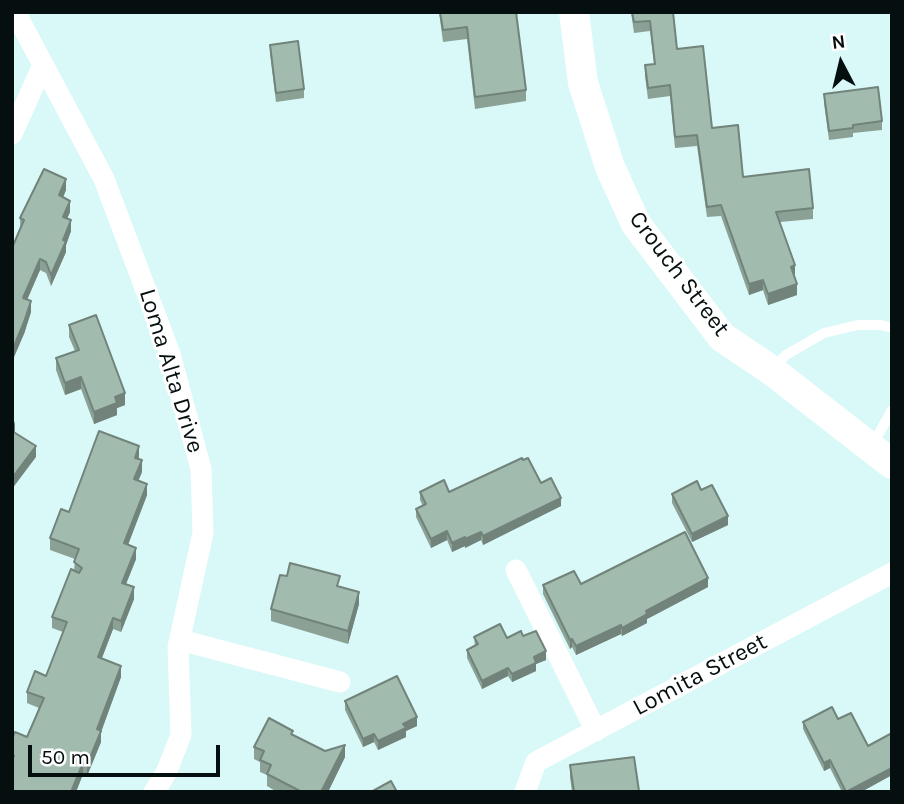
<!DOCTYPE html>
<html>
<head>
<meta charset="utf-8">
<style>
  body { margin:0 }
  #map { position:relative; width:904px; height:804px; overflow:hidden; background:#d9f8f8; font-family:Karla,sans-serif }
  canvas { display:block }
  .frame { position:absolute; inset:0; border:14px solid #050f0f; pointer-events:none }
  .north { position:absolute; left:806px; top:28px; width:70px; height:70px; -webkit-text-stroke:5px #fefefe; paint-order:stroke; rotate:353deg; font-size:19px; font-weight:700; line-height:28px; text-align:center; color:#050f0f }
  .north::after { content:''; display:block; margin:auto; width:24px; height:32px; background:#050f0f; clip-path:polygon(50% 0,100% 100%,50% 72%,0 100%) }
  .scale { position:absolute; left:28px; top:745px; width:192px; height:32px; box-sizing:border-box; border:4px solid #050f0f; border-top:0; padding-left:9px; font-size:21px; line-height:24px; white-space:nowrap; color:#050f0f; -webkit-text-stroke:5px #fefefe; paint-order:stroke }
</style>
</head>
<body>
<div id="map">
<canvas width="904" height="804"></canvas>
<div class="frame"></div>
<div class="north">N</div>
<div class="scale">50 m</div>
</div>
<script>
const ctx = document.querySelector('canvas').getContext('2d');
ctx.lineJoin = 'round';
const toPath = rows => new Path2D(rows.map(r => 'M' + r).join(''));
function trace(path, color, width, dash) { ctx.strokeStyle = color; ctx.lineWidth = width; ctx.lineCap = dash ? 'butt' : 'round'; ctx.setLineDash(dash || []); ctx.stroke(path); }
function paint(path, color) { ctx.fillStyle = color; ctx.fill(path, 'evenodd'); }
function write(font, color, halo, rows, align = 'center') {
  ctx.font = font + ' Karla,sans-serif'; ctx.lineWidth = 6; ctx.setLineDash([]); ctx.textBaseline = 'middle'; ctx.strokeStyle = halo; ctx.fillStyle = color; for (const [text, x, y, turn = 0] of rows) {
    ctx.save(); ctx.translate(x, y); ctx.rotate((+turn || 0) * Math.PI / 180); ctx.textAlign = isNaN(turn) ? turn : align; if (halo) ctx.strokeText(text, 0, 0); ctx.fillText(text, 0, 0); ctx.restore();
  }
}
const lane = toPath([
  [771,370,786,355,824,333,858,325,881,325,892,328],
  [872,446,892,410]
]);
const street = toPath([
  [15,12,104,179,170,354,201,469,203,533,178,647,181,735,166,773,154,792],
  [12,134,43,65],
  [516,570,596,731],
  [180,640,340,682],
  [525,792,536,762,892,573]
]);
const secondary = toPath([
  [574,12,583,83,610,167,636,224,722,337,771,370,892,464]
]);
const wall = toPath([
  [439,12,516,12,526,90,526,101,475,109,467,39,443,42],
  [631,12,673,12,677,49,712,128,743,177,813,208,813,219,780,222,795,276,797,295,768,305,763,290,749,295,721,216,707,217,697,146,675,148,670,96,648,99,645,76,645,65,654,64,650,31,634,33],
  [270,45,304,89,304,98,276,102,270,53],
  [824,94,882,121,882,130,853,133,853,137,829,140,824,103],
  [66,190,63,197,70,212,67,218,71,231,66,245,66,252,51,286,46,273,40,270,27,300,31,312,24,334,20,218],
  [69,325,125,405,117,408,117,415,94,424,81,389,65,395,56,370,56,358,75,351,69,337],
  [139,457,138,459,142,472,138,481,147,495,128,545,136,559,126,584,134,599,121,632,113,629,102,658,121,677,101,731,101,742,87,776,83,774,76,792,12,792,12,738,27,737,39,708,27,703,27,692,46,676,63,632,52,628,52,617,74,571,75,559,50,550,50,538,69,512],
  [541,483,561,506,483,545,481,540,465,548,465,546,452,552,447,540,431,548,416,517,416,509,423,506,420,500,420,492,449,492],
  [701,490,728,525,692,542,672,503,672,494],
  [581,584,708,587,647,619,647,623,622,636,621,634,576,655,572,647,570,649,543,594,543,585],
  [340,587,359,604,348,644,271,621,271,609],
  [523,636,546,660,536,664,536,671,512,682,508,676,482,689,467,658,467,650,475,646,474,637,507,638],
  [345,701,417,726,406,731,406,737,378,750,374,742,363,747,345,710],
  [838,719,868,746,892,733,892,775,861,792,842,792,830,768,824,771,803,729,803,722],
  [293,735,325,751,345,757,328,792,277,792,267,786,267,775,260,772,260,762,254,759,254,747],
  [634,757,639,792,572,792,570,777,570,765]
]);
const shadedWall = toPath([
  [66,179,66,190,59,207,59,195],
  [70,201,70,212,63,228,63,217],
  [71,220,71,231,66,245,66,252,51,286,51,275,63,240],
  [40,259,40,270,23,309,23,298],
  [795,265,795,276,791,267],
  [763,280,763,290,749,295,749,284],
  [797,284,797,295,768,305,768,294],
  [31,301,31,312,24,334,12,362,12,351],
  [81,377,81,389,65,395,65,383],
  [125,393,125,405,117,408,117,415,94,424,94,412,115,397],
  [15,421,15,432,12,440,12,429],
  [36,446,36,457,12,489,12,478],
  [139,446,139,457,135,469,135,458],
  [142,460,142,472,134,491,134,479],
  [147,484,147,495,124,555,124,543],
  [561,498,561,506,483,545,483,536],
  [728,516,728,525,692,542,692,534],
  [447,531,447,540,431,548,431,539],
  [481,532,481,540,465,548,465,539],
  [465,537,465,546,452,552,452,543],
  [136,548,136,559,122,594,122,583],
  [708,578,708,587,647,619,647,623,622,636,622,628,646,611],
  [134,587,134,599,121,632,121,621],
  [359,592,359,604,348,644,348,631],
  [113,618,113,629,98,668,98,657],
  [621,625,621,634,576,655,576,646],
  [572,639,572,647,570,649,570,640],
  [546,651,546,660,536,664,536,671,512,682,512,674,534,657],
  [121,666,121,677,99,738,101,731,101,742,87,776,87,765,97,729],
  [508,668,508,676,482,689,482,681],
  [417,717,417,726,406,731,406,737,378,750,378,741,403,724],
  [374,734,374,742,363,747,363,739],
  [345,745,345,757,328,792,321,792],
  [830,760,830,768,824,771,824,763],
  [83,763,83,774,76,792,71,792],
  [892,768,892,775,861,792,846,792]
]);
const building = toPath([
  [440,12,516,12,526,90,475,97,467,27,443,30,440,12],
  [632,12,673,12,677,49,703,46,712,128,738,125,743,177,809,169,813,208,776,212,795,265,791,267,797,284,768,294,763,280,749,284,721,205,707,207,697,135,675,137,670,85,648,88,645,65,655,64,650,21,634,22,632,12],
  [298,41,304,89,276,93,270,45,298,41],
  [878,87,882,121,853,125,853,128,829,131,824,94,878,87],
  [44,169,66,179,59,195,70,201,63,217,71,220,63,240,66,241,51,275,46,262,40,259,23,298,31,301,24,322,12,351,12,248,24,220,20,218,44,169],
  [96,315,125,393,115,397,117,403,94,412,81,377,65,383,56,358,79,350,69,325,96,315],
  [12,431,36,446,12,478,12,431],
  [99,431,139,446,135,458,142,460,134,479,147,484,124,543,136,548,122,583,134,587,121,621,113,618,98,657,121,666,97,729,101,731,87,765,83,763,71,792,12,792,12,760,14,756,12,755,12,738,15,732,27,737,44,698,27,692,35,671,46,676,67,622,52,617,71,569,79,573,82,568,74,562,79,549,50,538,61,509,69,512,99,431],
  [522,458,523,460,528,458,541,483,551,478,561,498,483,536,481,532,465,539,465,537,452,543,447,531,431,539,416,509,426,504,420,492,444,480,449,492,522,458],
  [697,481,701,490,712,485,728,516,692,534,672,494,697,481],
  [685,532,708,578,646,611,647,614,622,628,621,625,576,646,572,639,570,640,543,585,574,571,581,584,685,532],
  [290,563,340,576,337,586,359,592,348,631,271,609,280,575,287,576,290,563],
  [500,624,507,638,521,631,523,636,536,631,546,651,534,657,536,663,512,674,508,668,482,681,467,650,478,644,474,637,500,624],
  [397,676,417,717,403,724,406,728,378,741,374,734,363,739,345,701,397,676],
  [832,707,838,719,851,713,868,746,892,733,892,768,846,792,830,760,824,763,803,722,832,707],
  [269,718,293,731,291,734,325,751,345,745,321,792,302,792,267,774,271,765,260,760,264,751,254,747,269,718],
  [634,757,639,791,574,792,570,765,634,757],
  [391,781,397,792,371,792,391,781]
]);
const streetNames = [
  ["Crouch Street",679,274,53],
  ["Loma Alta Drive",171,371,73],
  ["Lomita Street",700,675,-28]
];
trace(lane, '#fff', 10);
trace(street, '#fff', 21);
trace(secondary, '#fff', 30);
paint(wall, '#8ba196');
paint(shadedWall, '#71837a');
paint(building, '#a2bbaf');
trace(building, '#71837a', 2);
write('24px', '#050f0f', '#fefefe', streetNames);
</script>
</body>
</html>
